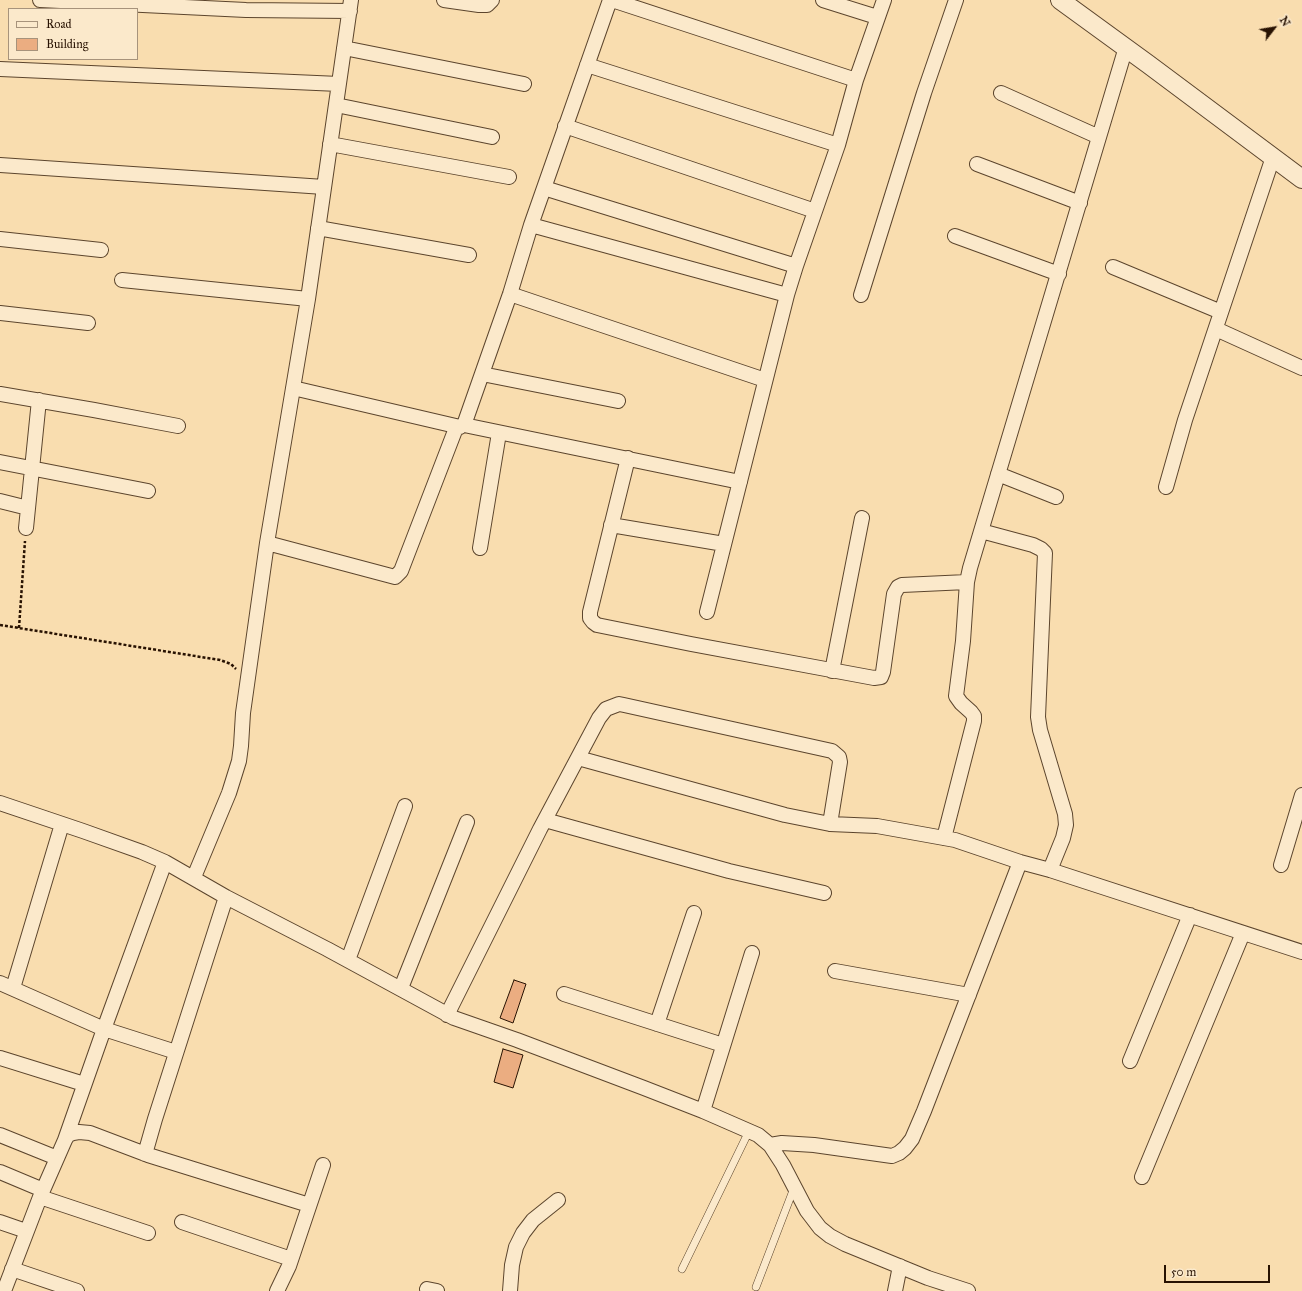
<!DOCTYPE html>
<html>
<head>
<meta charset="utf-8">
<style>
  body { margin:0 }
  #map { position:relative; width:1302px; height:1291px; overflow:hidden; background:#f9ddaf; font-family:"IM FELL Great Primer",serif }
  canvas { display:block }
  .legend { position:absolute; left:8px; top:8px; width:130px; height:52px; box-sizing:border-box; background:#fbe9cb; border:1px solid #a7937b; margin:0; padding:5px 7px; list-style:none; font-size:12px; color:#281202 }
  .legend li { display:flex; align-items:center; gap:8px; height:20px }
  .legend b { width:20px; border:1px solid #a7937b }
  .north { position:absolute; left:1254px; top:8px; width:40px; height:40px; -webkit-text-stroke:3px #fbe9cb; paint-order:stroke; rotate:59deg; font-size:11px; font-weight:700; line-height:16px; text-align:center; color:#281202 }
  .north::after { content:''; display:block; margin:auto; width:14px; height:18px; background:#281202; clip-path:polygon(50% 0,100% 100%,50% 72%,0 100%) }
  .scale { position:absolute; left:1164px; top:1265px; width:106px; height:18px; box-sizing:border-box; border:2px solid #281202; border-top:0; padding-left:5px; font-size:12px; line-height:14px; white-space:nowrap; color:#281202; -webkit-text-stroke:3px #fbe9cb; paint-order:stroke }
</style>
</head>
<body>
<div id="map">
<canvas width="1302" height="1291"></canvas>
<ul class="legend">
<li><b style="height:5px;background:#fbe9cb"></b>Road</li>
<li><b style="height:11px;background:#ebad81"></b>Building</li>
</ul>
<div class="north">N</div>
<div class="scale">50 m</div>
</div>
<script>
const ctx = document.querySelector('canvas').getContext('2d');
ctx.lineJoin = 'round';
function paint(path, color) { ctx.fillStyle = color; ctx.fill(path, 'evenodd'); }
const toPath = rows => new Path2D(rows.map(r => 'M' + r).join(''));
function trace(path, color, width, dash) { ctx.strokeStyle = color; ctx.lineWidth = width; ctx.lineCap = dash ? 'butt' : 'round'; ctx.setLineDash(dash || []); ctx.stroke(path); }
const building = toPath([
  [514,980,526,984,513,1023,500,1018,514,980],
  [503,1049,523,1055,513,1088,494,1082,503,1049]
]);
const path = toPath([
  [0,625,220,660,231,664,236,669],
  [19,628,25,541]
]);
const service = toPath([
  [682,1269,749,1131],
  [756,1287,794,1188]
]);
const minor = toPath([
  [40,0,246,10,350,11],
  [444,0,479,5,487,5,492,0],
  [612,0,856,80],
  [823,0,877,17],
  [344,48,524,84],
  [587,65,838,145],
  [0,69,339,84],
  [1001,93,1099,137],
  [336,105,492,137],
  [565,126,815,211],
  [330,144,509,177],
  [977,164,1080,203],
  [0,165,324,187],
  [544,188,796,266],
  [531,225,787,295],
  [318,228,469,255],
  [955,236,1059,274],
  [0,239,101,250],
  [1113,267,1221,312],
  [122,280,308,299],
  [510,294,765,380],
  [861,295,924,93,956,0],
  [0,313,88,323],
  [1216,329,1302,368],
  [482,374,618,401],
  [293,388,460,427],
  [0,394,94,410,178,426],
  [464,425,510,294,531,225,610,0],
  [628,458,590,612,590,618,593,622,597,625,691,644,874,678,881,677,883,672,894,594,898,587,902,585,967,582],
  [0,462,148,491],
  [998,474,1056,497],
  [1166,487,1185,420,1273,157],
  [0,501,28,508],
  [611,525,724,544],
  [26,528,39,400],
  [981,531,1033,545,1041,549,1045,553,1038,717,1040,730,1065,814,1066,825,1063,838,1050,870],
  [267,543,395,577,401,571,456,428,464,425,740,482],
  [480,548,499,433],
  [707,612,787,295,796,266,838,145,856,80,884,0],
  [832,671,862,518],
  [578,758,785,815,830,824,877,826,955,840,1020,862,1050,870,1302,952],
  [0,803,83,831,142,852,165,862,226,897,327,949,454,1018,517,1040,644,1088,703,1111,758,1135,770,1145,783,1165,807,1211,820,1228,830,1236,845,1244,928,1278,968,1291],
  [545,820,729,871,824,893],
  [944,838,974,721,974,716,971,712,961,703,956,696,963,641,967,582,970,568,1126,47],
  [1281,865,1302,795],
  [194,877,229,793,239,761,241,746,243,713,267,543,308,299,351,0],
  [348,960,405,806],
  [835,971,969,995],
  [0,983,104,1029,176,1052],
  [13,988,62,824],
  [401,988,467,822],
  [564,994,723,1045],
  [447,1015,540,829,599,718,606,709,619,704,624,705,832,751,839,757,840,762,830,824],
  [657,1024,694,913],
  [0,1058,84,1084],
  [1130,1061,1190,915],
  [703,1111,752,953],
  [0,1135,57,1158],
  [65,1140,104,1029,165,862],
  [770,1145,782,1143,814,1145,892,1156,899,1153,905,1148,912,1139,924,1111,1020,862],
  [145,1154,155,1119,226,897],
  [0,1172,43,1190],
  [1142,1177,1243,933],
  [40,1197,148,1233],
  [0,1222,26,1231],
  [182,1222,291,1259],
  [12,1269,77,1291],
  [427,1289,437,1291],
  [4,1291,40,1197,65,1140,68,1135,73,1133,79,1132,90,1133,148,1155,309,1205],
  [277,1291,289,1266,323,1165],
  [510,1291,512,1265,516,1247,523,1233,533,1220,558,1200],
  [895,1291,900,1266]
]);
const tertiary = toPath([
  [1060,0,1148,64,1302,179]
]);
paint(building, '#ebad81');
trace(building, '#281202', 1);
trace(service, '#5c452d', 8);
trace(minor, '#5c452d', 16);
trace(tertiary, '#5c452d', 20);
trace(path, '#281202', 2.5, [3, 2]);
trace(service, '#fbe9cb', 7);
trace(minor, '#fbe9cb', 14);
trace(tertiary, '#fbe9cb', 18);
</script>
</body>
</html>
